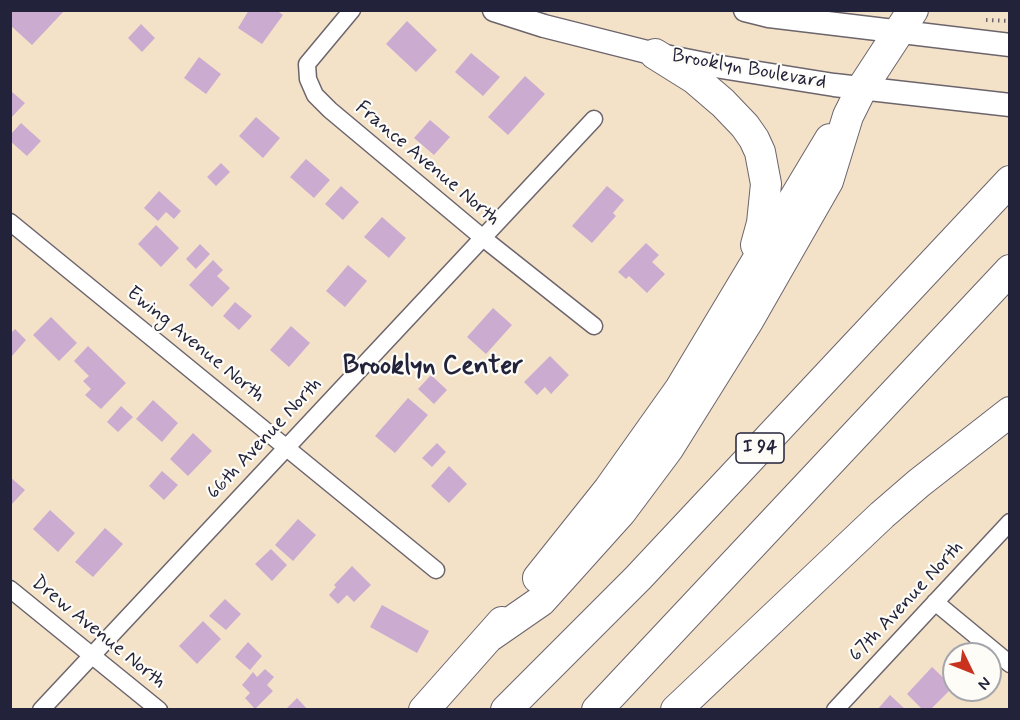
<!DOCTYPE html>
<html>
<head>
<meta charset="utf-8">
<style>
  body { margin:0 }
  #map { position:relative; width:1020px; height:720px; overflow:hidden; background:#f4e2c8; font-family:Mynerve,sans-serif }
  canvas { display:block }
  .frame { position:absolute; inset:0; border:12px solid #22223b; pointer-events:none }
  .north { position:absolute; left:942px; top:642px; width:60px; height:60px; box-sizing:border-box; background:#fdfcf7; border:2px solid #a5a5ac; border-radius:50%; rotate:133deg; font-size:16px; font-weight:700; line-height:24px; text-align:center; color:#22223b }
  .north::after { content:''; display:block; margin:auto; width:21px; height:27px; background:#c8321e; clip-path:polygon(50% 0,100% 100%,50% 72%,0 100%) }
</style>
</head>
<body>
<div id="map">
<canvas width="1020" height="720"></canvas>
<div class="frame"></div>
<div class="north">N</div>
</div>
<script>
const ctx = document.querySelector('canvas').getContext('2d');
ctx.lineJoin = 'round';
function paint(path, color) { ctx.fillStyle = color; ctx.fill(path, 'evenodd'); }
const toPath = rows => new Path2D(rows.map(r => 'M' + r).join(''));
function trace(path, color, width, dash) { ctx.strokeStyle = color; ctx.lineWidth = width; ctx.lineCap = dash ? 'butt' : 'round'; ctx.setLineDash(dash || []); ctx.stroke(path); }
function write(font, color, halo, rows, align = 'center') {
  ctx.font = font + ' Mynerve,sans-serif'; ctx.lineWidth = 4.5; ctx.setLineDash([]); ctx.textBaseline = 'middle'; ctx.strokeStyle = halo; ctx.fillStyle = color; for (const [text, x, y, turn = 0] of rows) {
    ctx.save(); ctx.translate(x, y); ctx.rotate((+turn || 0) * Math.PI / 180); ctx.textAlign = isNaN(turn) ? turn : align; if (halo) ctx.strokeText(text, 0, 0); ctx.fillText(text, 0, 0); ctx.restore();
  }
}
const building = toPath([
  [10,10,65,10,32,45,10,25],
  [249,10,276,10,283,15,262,44,238,28],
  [407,21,437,50,416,72,386,44],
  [141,24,155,38,142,52,128,38],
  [471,53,500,77,483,96,455,72],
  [199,57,221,74,206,94,184,78],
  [525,76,545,94,508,135,488,117],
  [12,92,25,103,10,119,10,94],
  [256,117,280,138,263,158,239,136],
  [430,120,450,137,434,155,414,138],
  [21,123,41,141,27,156,10,141,10,135],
  [306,159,330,180,314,198,290,177],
  [221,163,230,172,216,186,207,177],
  [341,186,359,202,343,220,325,204],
  [607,186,624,200,613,213,616,216,592,243,572,226],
  [159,191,181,211,174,219,166,212,158,221,144,208],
  [382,217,406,238,389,258,364,237],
  [156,225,179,248,161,267,138,244],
  [646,243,659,255,652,262,665,274,647,293,629,276,626,279,618,272],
  [200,244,210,254,196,269,186,259],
  [213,260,223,270,217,276,230,288,212,307,189,285],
  [348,265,367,281,345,307,326,291],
  [235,302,252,316,239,330,223,316],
  [493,308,512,325,486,354,467,337],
  [51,317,77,343,59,361,33,335],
  [291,326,310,343,289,367,270,350],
  [15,329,26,340,12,356,10,334],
  [88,346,126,383,101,409,85,395,91,389,83,381,89,376,74,361],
  [550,356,569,375,551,394,545,387,537,395,524,382],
  [431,375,447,390,434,404,418,389],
  [408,398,428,415,395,453,375,436],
  [153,400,178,423,162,442,136,419],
  [121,406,133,417,118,432,107,422],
  [193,433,212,451,188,476,170,459],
  [437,443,446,452,432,467,422,458],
  [449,466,467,484,449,503,431,486],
  [162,471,178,485,164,500,149,486],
  [10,477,25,490,10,506],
  [50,510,75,533,58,552,33,529],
  [298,519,316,535,293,561,275,545],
  [105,528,123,544,93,577,75,562],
  [271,549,287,565,272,581,255,564],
  [352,566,371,585,354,602,347,595,338,604,329,595,336,587,334,585],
  [225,599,241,614,226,630,209,616],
  [382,605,429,631,417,653,370,627],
  [203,621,221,639,197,664,179,646],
  [248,642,262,656,250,670,235,657],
  [932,667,953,687,930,710,923,710,907,694],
  [265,669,274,677,267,685,273,691,255,709,245,698,250,693,242,685,253,672,257,677],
  [890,695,906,710,877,710],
  [297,698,308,710,285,710]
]);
const path = toPath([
  [986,20,1010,21]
]);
const street = toPath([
  [352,10,307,64,308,79,315,95,330,110,483,238,594,326],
  [10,222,436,570],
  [10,589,159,710],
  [935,602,1010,664],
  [41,710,594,119],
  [835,710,1010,522]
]);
const secondary = toPath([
  [494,10,544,26,655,54,715,66,834,85,1010,105],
  [745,10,769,16,1010,45]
]);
const highway = toPath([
  [655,54,695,79,723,103,745,126,754,139,760,152,766,184,762,223,756,245],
  [538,578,609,489,680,389,830,139],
  [489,637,541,601,621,512,668,449,748,321,828,181,848,116,862,88,913,10],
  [424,710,502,622],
  [506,710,638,578,1010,181],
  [597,710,1010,270],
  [676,710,882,515,919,483,1010,412]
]);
const shields = [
  [760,448,48]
];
const shieldNames = [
  ["I 94",760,448]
];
const streetNames = [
  ["Brooklyn Boulevard",749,70,10],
  ["France Avenue North",427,164,40],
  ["Ewing Avenue North",195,345,39],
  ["66th Avenue North",265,439,-47],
  ["67th Avenue North",907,602,-47],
  ["Drew Avenue North",98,633,39]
];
const districtNames = [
  ["Brooklyn Center",433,368]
];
paint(building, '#cbabd0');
trace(street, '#6c656c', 19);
trace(secondary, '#6c656c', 25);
trace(highway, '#6c656c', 32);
trace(path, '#6c656c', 4, [1.5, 4.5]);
trace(street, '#fff', 16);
trace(secondary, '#fff', 22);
trace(highway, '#fff', 30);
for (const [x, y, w] of shields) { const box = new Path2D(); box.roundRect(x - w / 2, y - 15, w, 30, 4.5); ctx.fillStyle = '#fdfcf7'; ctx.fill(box); trace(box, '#22223b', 1.5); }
write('bold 18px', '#22223b', null, shieldNames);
write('20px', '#22223b', '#fdfcf7', streetNames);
write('bold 26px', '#22223b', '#fdfcf7', districtNames);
</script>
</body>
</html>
